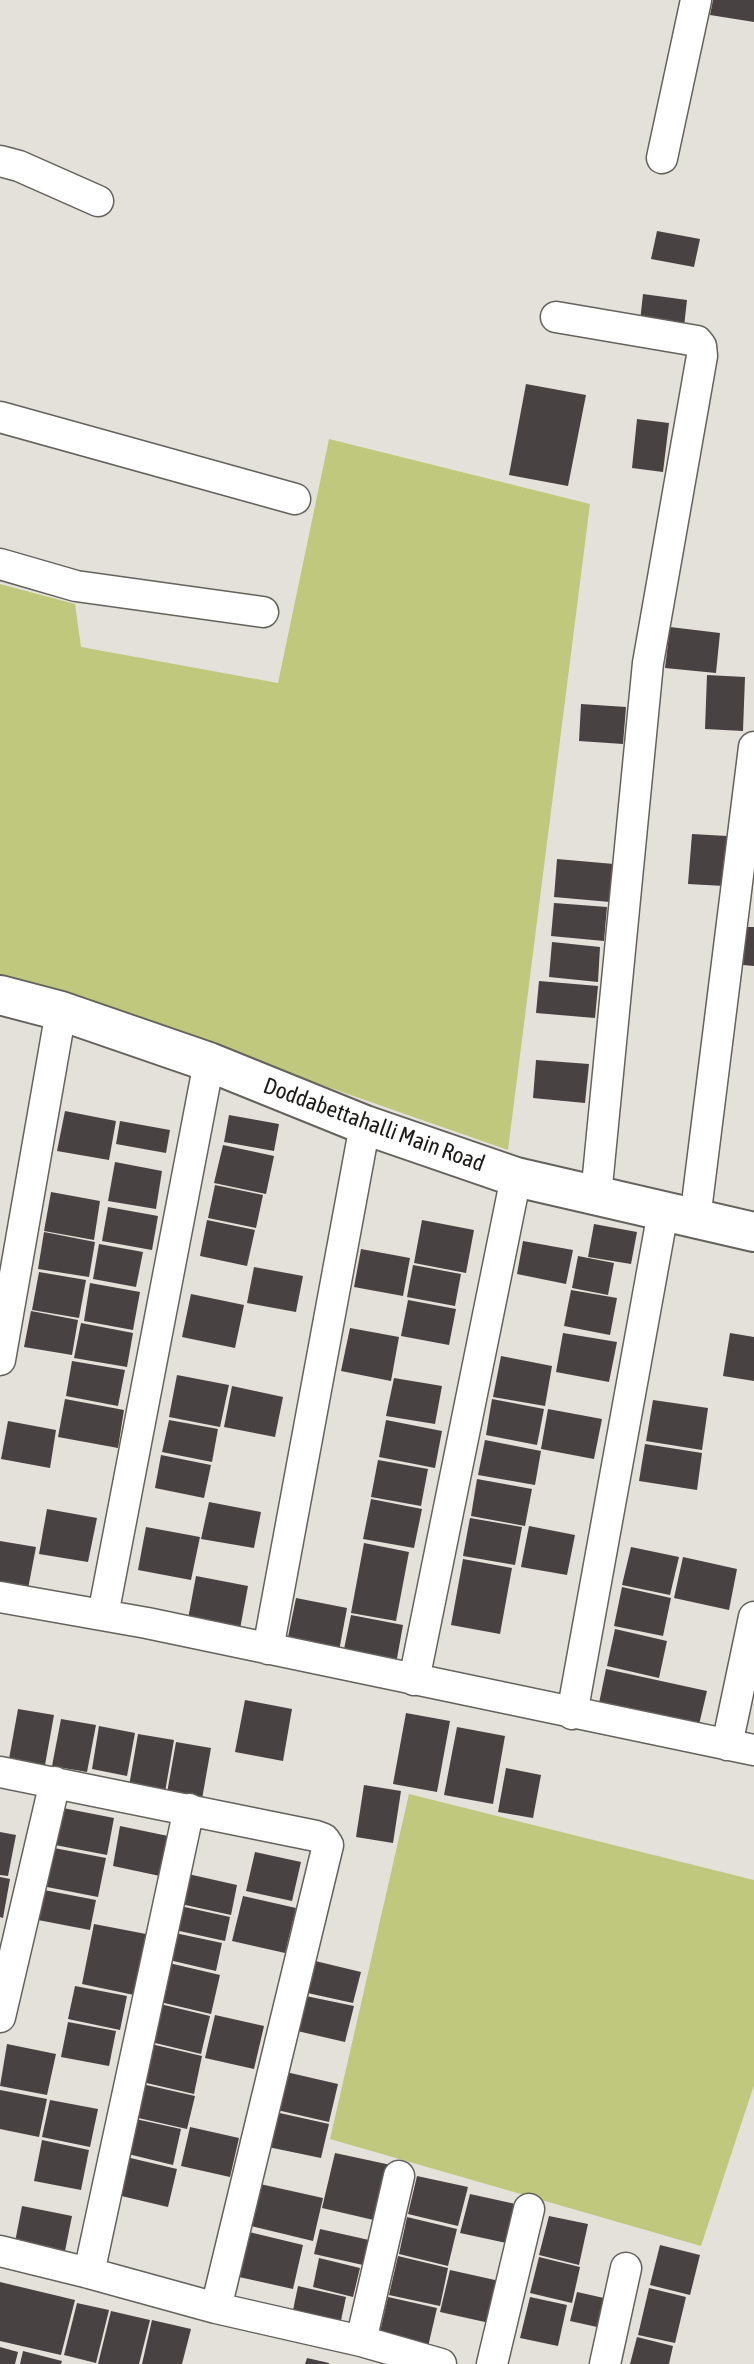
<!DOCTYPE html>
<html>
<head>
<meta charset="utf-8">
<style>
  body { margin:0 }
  canvas { display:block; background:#e4e1db }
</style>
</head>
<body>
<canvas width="754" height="2364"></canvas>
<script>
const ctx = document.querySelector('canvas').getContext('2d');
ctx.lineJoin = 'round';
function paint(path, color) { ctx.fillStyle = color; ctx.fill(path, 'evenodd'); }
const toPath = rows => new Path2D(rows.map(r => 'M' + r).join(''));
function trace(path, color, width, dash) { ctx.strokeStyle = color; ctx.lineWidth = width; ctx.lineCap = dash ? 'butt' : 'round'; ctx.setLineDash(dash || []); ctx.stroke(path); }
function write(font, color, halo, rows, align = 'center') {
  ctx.font = font + ' "Asap Condensed",sans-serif'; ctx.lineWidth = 7; ctx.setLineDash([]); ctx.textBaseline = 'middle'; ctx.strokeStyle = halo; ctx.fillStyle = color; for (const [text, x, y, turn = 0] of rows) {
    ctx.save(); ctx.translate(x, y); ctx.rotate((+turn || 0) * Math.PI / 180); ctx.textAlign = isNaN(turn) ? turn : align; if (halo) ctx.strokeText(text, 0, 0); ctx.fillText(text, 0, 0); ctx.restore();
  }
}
const green = toPath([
  [329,439,590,504,508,1150,53,991,0,976,0,584,75,604,81,647,278,683],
  [409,1794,754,1880,754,2085,701,2246,330,2139]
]);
const building = toPath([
  [713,0,754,0,754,22,710,15],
  [657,231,700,239,694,267,651,259],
  [643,294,687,300,684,327,640,321],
  [526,384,586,395,568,486,509,475],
  [637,419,669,423,663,472,632,468],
  [670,627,720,633,716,673,665,668],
  [707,675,745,677,743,731,705,729],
  [581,704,626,707,623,744,579,741],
  [692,834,727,836,724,886,688,884],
  [557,859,614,864,610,902,554,897],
  [554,903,607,907,604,941,551,936],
  [746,927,754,927,754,966,743,965],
  [552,942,600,947,598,982,549,977],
  [539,981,598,986,595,1018,536,1013],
  [536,1060,589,1064,585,1103,533,1098],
  [65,1111,116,1121,109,1160,57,1151],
  [229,1115,279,1124,274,1151,224,1142],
  [120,1121,170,1130,166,1153,116,1144],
  [223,1145,274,1156,266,1194,214,1183],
  [115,1162,162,1171,156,1209,108,1201],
  [215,1185,263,1195,256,1228,208,1218],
  [51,1192,100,1201,94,1240,44,1231],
  [108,1207,158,1216,152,1250,102,1241],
  [207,1220,255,1230,247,1266,200,1256],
  [422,1220,474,1230,466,1273,414,1263],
  [594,1224,637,1232,631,1264,588,1257],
  [44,1232,95,1242,89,1277,38,1269],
  [523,1241,573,1250,566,1284,517,1274],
  [99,1244,143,1252,136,1287,93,1279],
  [361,1249,410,1258,403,1296,354,1287],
  [578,1256,614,1263,608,1295,572,1288],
  [413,1265,461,1274,455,1306,407,1297],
  [254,1267,303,1276,296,1312,247,1303],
  [39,1272,86,1280,79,1318,32,1310],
  [90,1283,140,1292,133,1330,84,1321],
  [571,1290,617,1298,610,1335,564,1326],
  [191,1294,244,1305,235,1348,182,1337],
  [408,1300,456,1309,449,1345,401,1336],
  [31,1311,78,1320,72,1355,24,1347],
  [81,1323,133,1333,127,1367,74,1358],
  [350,1328,399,1337,391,1381,341,1371],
  [563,1333,617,1342,609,1382,556,1372],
  [730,1333,754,1337,754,1381,723,1376],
  [501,1356,552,1366,545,1406,493,1397],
  [72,1361,125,1370,118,1406,66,1396],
  [177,1375,229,1385,220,1427,169,1417],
  [394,1378,442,1386,435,1424,386,1416],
  [232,1386,283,1397,275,1437,224,1427],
  [65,1399,124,1410,118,1448,58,1437],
  [492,1399,544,1409,537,1445,486,1435],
  [653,1400,708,1408,702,1450,646,1441],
  [548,1409,602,1419,594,1459,541,1449],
  [169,1420,218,1429,212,1462,162,1452],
  [386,1420,442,1431,435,1468,379,1457],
  [8,1421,56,1430,50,1468,1,1459],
  [485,1440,541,1451,535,1485,478,1475],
  [645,1444,702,1453,697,1490,639,1481],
  [161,1455,211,1465,204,1498,155,1488],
  [378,1460,428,1469,421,1506,371,1497],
  [477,1479,532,1489,525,1526,471,1516],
  [371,1499,422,1509,414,1548,363,1539],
  [209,1502,261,1512,254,1548,201,1539],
  [47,1509,97,1518,88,1562,39,1554],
  [470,1518,522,1527,515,1565,463,1556],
  [529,1526,575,1535,567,1575,521,1567],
  [146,1527,200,1537,191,1580,138,1570],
  [0,1541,36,1547,28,1589,0,1584],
  [364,1543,409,1552,396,1621,351,1613],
  [631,1547,679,1557,670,1595,622,1585],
  [683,1557,737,1569,729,1610,674,1598],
  [463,1559,512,1568,500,1634,451,1625],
  [196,1576,248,1586,240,1629,188,1619],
  [622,1587,671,1598,663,1636,614,1626],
  [296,1598,347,1608,339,1651,287,1642],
  [351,1615,403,1625,396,1664,343,1654],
  [615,1629,667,1641,659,1678,607,1666],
  [606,1669,707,1691,698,1729,598,1708],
  [245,1700,292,1709,283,1761,235,1752],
  [18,1709,54,1715,45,1765,9,1759],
  [406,1713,450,1721,437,1792,393,1784],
  [61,1719,96,1725,87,1772,52,1766],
  [99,1726,135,1733,127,1776,92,1769],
  [457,1727,505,1736,493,1804,444,1795],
  [138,1734,174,1740,165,1792,129,1786],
  [176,1742,211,1748,202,1799,167,1793],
  [506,1768,541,1775,533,1818,498,1812],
  [364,1785,401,1791,393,1843,356,1837],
  [63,1808,114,1818,107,1855,55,1845],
  [120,1826,168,1836,160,1876,113,1866],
  [0,1832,16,1835,8,1876,0,1875],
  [54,1848,106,1858,98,1897,47,1887],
  [255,1852,301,1862,292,1901,246,1891],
  [188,1874,237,1885,231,1915,181,1904],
  [0,1877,10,1879,3,1918,0,1917],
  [44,1890,96,1900,90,1930,38,1920],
  [243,1896,296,1908,285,1953,232,1941],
  [180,1906,230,1917,225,1941,175,1930],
  [94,1924,146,1934,134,1995,82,1984],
  [175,1933,222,1943,216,1971,169,1960],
  [311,1960,361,1972,353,2003,303,1992],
  [169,1963,220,1975,211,2014,160,2002],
  [75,1986,127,1996,120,2030,68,2019],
  [301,1995,354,2006,345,2042,293,2030],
  [160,2004,210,2016,201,2054,151,2042],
  [215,2015,264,2026,254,2069,205,2058],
  [68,2022,116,2031,109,2066,61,2057],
  [7,2044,56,2054,47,2095,0,2086],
  [151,2044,202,2056,194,2094,142,2082],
  [286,2072,338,2084,329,2122,277,2110],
  [142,2084,195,2096,187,2129,134,2117],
  [0,2090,47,2099,39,2137,0,2129],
  [50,2100,98,2109,90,2147,42,2137],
  [275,2112,329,2124,321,2158,268,2147],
  [131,2118,181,2129,173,2165,124,2153],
  [190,2127,239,2138,230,2177,181,2166],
  [42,2140,89,2150,81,2190,34,2181],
  [335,2153,391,2165,378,2221,322,2208],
  [122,2156,177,2169,168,2207,113,2194],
  [417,2176,468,2187,458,2226,408,2214],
  [260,2184,323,2198,313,2241,251,2226],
  [470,2194,520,2205,511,2244,460,2233],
  [22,2206,72,2216,64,2256,14,2247],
  [549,2216,588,2224,579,2265,539,2255],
  [407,2217,457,2229,448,2266,399,2254],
  [320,2229,369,2240,363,2265,314,2254],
  [249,2232,303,2245,293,2289,239,2277],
  [660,2245,700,2255,690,2295,650,2285],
  [398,2256,448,2268,440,2306,389,2295],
  [539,2257,580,2267,572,2303,530,2293],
  [319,2258,360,2268,353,2297,313,2287],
  [450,2270,504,2282,494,2324,440,2312],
  [0,2282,75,2300,61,2355,0,2341],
  [298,2286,346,2297,340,2325,292,2315],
  [649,2288,686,2297,675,2343,638,2335],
  [577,2292,613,2300,606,2329,570,2321],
  [388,2297,437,2308,427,2351,378,2340],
  [530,2297,567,2305,558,2346,520,2338],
  [77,2303,109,2310,96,2363,64,2355],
  [111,2311,150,2320,139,2364,98,2364],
  [152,2320,191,2329,182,2364,142,2364],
  [637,2337,673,2346,669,2364,630,2364],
  [0,2347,18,2352,15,2364,0,2364],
  [23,2351,62,2361,61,2364,20,2364],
  [307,2358,329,2363,329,2364,305,2364]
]);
const street = toPath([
  [662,158,696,0],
  [0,161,19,166,98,201],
  [556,317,697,341,701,346,702,356,648,663,596,1196],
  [0,417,295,499],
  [0,564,76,586,263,612],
  [695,1219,754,747],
  [0,1360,61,1011],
  [0,1597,147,1623,754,1750],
  [103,1615,209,1062],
  [268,1649,365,1125],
  [414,1680,516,1177],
  [572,1714,663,1212],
  [727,1745,754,1617],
  [0,1772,316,1836,324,1839,328,1845,216,2308],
  [0,2017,55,1782],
  [0,2251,89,2273,216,2308,361,2341,441,2364],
  [89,2273,189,1809],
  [361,2341,399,2176],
  [492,2364,529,2209],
  [605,2364,626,2268]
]);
const secondary = toPath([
  [0,995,61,1011,209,1062,365,1125,516,1177,754,1232]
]);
const streetNames = [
  ["Doddabettahalli Main Road",374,1125,20]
];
paint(green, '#c0c87d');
paint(building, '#494242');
trace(street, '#65625d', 33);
trace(secondary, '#65625d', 42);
trace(street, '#fff', 30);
trace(secondary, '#fff', 38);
write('23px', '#1c1b19', '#fff', streetNames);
</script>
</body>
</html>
